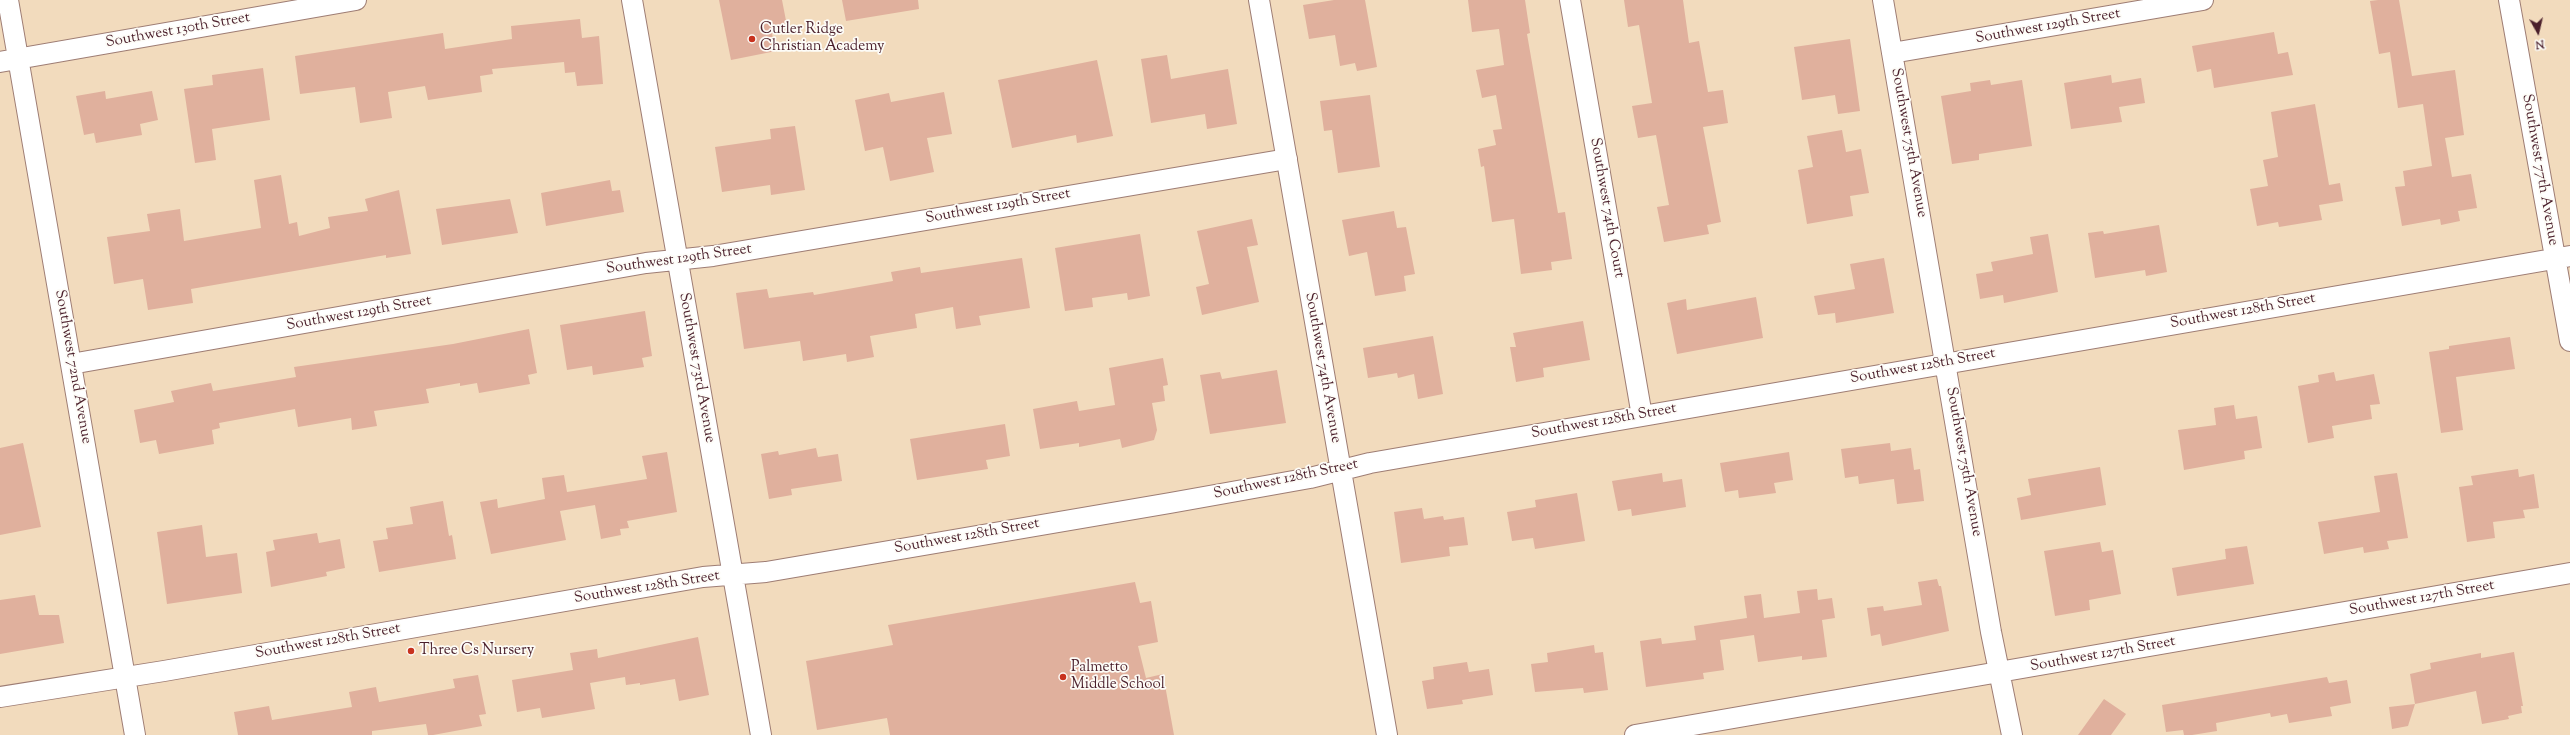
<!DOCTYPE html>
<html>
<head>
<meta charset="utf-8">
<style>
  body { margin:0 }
  #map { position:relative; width:2570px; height:735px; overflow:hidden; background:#f2dbbd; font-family:"Sorts Mill Goudy",serif }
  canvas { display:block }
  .north { position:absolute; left:2518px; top:12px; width:40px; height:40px; -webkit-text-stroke:3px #fdfcf7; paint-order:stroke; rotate:172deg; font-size:11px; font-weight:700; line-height:16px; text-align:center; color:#4a1f2b }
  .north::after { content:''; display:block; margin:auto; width:14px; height:18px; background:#4a1f2b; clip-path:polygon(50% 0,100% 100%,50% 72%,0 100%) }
</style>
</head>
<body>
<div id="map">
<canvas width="2570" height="735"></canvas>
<div class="north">N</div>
</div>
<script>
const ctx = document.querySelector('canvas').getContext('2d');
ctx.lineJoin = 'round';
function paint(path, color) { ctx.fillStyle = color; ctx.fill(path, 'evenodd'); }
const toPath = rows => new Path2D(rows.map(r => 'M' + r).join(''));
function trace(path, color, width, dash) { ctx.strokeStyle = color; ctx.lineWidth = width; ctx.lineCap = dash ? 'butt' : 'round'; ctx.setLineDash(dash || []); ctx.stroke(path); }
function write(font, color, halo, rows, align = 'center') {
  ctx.font = font + ' "Sorts Mill Goudy",serif'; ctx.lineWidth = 3.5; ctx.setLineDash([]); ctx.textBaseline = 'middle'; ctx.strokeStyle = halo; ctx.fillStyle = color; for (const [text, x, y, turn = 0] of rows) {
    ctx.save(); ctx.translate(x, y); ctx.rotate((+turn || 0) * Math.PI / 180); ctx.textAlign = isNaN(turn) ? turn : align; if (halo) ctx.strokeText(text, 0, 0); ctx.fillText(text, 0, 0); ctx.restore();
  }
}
const building = toPath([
  [719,0,782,0,788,31,772,34,776,51,731,60],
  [842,0,918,0,919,9,846,21],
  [1334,0,1365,0,1377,67,1357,71,1355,63,1340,66,1335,35,1309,39,1303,5],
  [1468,0,1525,0,1530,33,1527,34,1558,213,1565,212,1572,259,1551,262,1552,270,1521,274,1514,219,1492,222,1484,166,1481,167,1478,149,1496,145,1493,130,1502,129,1496,95,1482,98,1476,70,1504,65,1499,29,1472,32],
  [1624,0,1683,0,1689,43,1699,41,1708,92,1723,90,1728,123,1703,127,1721,222,1707,225,1709,234,1664,242,1657,207,1669,205,1656,135,1638,138,1632,106,1652,103,1639,25,1628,27],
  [2378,0,2399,0,2412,76,2455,70,2464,135,2445,138,2452,177,2471,174,2477,208,2458,211,2460,221,2441,225,2440,219,2402,226,2395,187,2405,186,2403,171,2432,166,2423,104,2398,108,2390,52,2379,54,2370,1],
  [580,19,582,38,599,36,603,84,577,86,575,72,565,73,564,62,492,69,493,74,480,76,482,92,428,100,425,86,388,92,392,118,360,123,355,87,300,94,295,56,443,33,445,49,512,39,511,26],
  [2274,32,2278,54,2288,52,2293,75,2214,88,2211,69,2197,72,2192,46],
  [1850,39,1860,111,1838,114,1835,95,1802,100,1794,47],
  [1167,55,1171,79,1228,69,1237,124,1207,129,1205,114,1151,123,1141,59],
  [1097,60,1113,136,1077,143,1076,135,1012,148,998,80],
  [263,68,270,120,212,129,216,160,195,163,184,89,213,85,212,75],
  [2111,75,2112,83,2141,78,2145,103,2119,107,2122,122,2071,129,2064,83],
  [1990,80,1991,85,2022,80,2032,146,1979,154,1979,160,1952,164,1941,96,1971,91,1970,83],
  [105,91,106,99,152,91,158,120,140,124,142,135,96,143,94,133,84,135,76,96],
  [944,92,952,134,927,138,934,172,890,181,883,147,865,151,855,100,889,93,891,102],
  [1370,95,1380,167,1338,173,1332,130,1324,131,1320,101],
  [2315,104,2329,185,2340,183,2343,201,2319,205,2322,220,2279,227,2278,222,2257,226,2250,189,2268,186,2263,160,2278,157,2271,112],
  [795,126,805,190,771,195,770,185,722,192,715,147,771,139,770,129],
  [1842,130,1846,152,1861,149,1869,193,1850,196,1853,216,1807,224,1798,170,1813,167,1807,136],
  [281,175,289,224,297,222,299,236,330,228,328,217,368,211,365,199,399,190,411,254,386,258,386,255,191,289,193,303,148,310,143,279,114,284,107,237,150,231,147,214,180,209,184,241,261,228,254,180],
  [610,180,612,191,620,190,624,212,546,226,541,193],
  [510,199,518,233,442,245,436,209],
  [1394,211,1397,228,1406,227,1415,274,1404,276,1406,291,1375,296,1367,252,1349,256,1342,220],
  [1252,219,1258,245,1247,247,1259,302,1202,315,1196,287,1209,284,1197,231],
  [2159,225,2167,272,2146,276,2145,270,2095,278,2088,233,2103,231,2104,234],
  [1140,234,1150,296,1128,300,1127,293,1092,298,1093,307,1065,311,1055,248],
  [2048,234,2058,292,2004,303,2003,295,1980,299,1976,274,1993,271,1991,262,2033,254,2030,237],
  [1022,258,1030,308,979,316,981,325,956,329,953,307,915,314,917,328,870,336,874,357,847,362,846,354,803,361,800,341,744,349,736,293,767,289,769,298,813,292,814,295,893,281,891,272,920,267,921,273],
  [1884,258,1894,313,1836,323,1835,313,1818,315,1814,296,1855,289,1850,264],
  [1756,297,1763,338,1677,354,1667,303,1686,299,1687,310],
  [645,311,652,356,642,358,644,367,593,375,592,366,567,370,560,325],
  [1583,321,1590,360,1543,368,1544,377,1516,382,1510,347,1516,347,1513,333],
  [529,329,537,373,528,375,530,384,479,393,477,383,460,386,460,383,426,389,429,403,374,411,377,426,352,430,351,418,298,427,295,409,219,423,220,428,212,430,214,444,159,454,156,440,140,443,134,410,174,402,171,391,211,383,213,391,296,377,294,367,453,344],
  [1433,336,1443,394,1418,399,1414,374,1398,378,1397,373,1368,378,1363,348],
  [2510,337,2515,369,2456,377,2463,430,2441,433,2429,352,2449,349,2449,346],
  [1163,358,1168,385,1163,386,1165,401,1152,403,1157,430,1154,440,1122,448,1120,439,1079,447,1079,443,1040,449,1033,409,1077,401,1079,411,1115,405,1109,368],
  [1277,370,1286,423,1210,434,1200,375,1220,372,1222,379],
  [2334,372,2336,381,2374,374,2380,404,2370,405,2372,419,2332,426,2334,438,2308,443,2298,386,2319,382,2318,375],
  [2234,405,2236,419,2257,416,2262,448,2244,451,2245,459,2184,470,2178,430,2216,425,2214,408],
  [1005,424,1010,456,986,460,988,469,917,480,910,439],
  [23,443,41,527,0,535,0,448],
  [1890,443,1891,451,1911,448,1914,470,1920,469,1924,501,1897,504,1894,479,1859,484,1858,476,1845,478,1841,449],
  [816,448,818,457,838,454,842,481,791,489,792,495,769,499,761,454,778,451,779,455],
  [667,452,677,512,627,521,629,528,620,529,621,535,601,539,595,505,560,511,566,540,491,554,480,502,497,499,498,508,545,499,542,478,564,475,567,492,647,479,642,456],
  [1789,452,1793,480,1774,483,1776,493,1739,498,1738,490,1725,492,1720,463],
  [2100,467,2106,505,2021,520,2017,498,2031,495,2028,479],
  [2518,469,2519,477,2534,474,2539,508,2523,510,2525,518,2493,522,2495,538,2467,542,2459,487,2473,485,2471,476],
  [1662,473,1663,482,1682,479,1686,507,1632,516,1631,509,1618,511,1612,481],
  [2397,473,2408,538,2387,541,2389,549,2364,553,2363,547,2324,554,2318,522,2380,512,2374,476],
  [1577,493,1585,541,1535,549,1533,538,1512,541,1507,512,1536,507,1535,500],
  [443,501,449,536,452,535,456,559,379,572,373,541,388,539,386,528,413,524,410,507],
  [1422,508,1424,519,1443,516,1444,520,1464,517,1468,545,1449,547,1450,556,1401,563,1394,512],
  [202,525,206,557,237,553,242,593,167,604,157,532],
  [317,533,319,543,340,539,345,568,326,572,327,576,271,587,266,552,275,550,273,540],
  [2100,542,2102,552,2113,550,2121,594,2089,600,2090,610,2055,616,2044,551],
  [2247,546,2254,584,2177,596,2172,568,2226,559,2225,549],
  [1937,579,1939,586,1941,586,1949,631,1882,646,1880,634,1871,636,1867,608,1883,606,1884,611,1922,605,1918,582],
  [1135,582,1140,603,1151,601,1158,642,1138,646,1146,678,1163,674,1174,735,890,735,887,718,817,730,806,661,893,645,888,625],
  [1817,589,1818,600,1832,598,1835,618,1822,620,1827,657,1802,660,1802,656,1758,662,1754,635,1720,640,1724,670,1703,673,1704,679,1646,687,1640,641,1661,638,1662,644,1696,640,1694,626,1747,618,1744,596,1761,594,1764,618,1800,613,1797,591],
  [35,595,39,615,59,615,64,643,0,654,0,600],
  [698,637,709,695,679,701,675,679,640,685,640,683,626,685,625,677,590,683,595,709,542,718,540,708,517,712,512,680,573,670,570,653,597,649,598,658],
  [1594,645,1595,653,1603,652,1608,690,1584,693,1583,688,1535,692,1531,664,1548,662,1547,653],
  [2514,652,2523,706,2521,706,2522,713,2508,716,2509,719,2482,724,2476,691,2415,704,2410,674,2431,669,2430,663,2481,653,2481,658],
  [1467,662,1469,672,1489,669,1493,695,1462,700,1463,704,1427,709,1422,681,1434,679,1433,667],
  [478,675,486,714,479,715,482,726,433,735,428,735,426,724,372,731,372,735,238,735,234,712,269,706,272,720,352,707,349,692,376,687,379,702,455,688,453,679],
  [2327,677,2329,683,2347,680,2351,703,2330,707,2332,716,2289,723,2287,714,2271,717,2270,713,2216,723,2217,731,2192,735,2184,735,2183,730,2166,732,2162,705],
  [2104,699,2126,714,2111,735,2078,735],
  [2415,704,2408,726,2392,729,2389,707]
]);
const minor = toPath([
  [8,0,135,735],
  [632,0,761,735],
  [1259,0,1387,735],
  [1570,0,1642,416],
  [1883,0,1991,632,2012,735],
  [2509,0,2570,341],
  [1892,53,2203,0],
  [0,62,356,0],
  [71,364,646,263,713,256,1287,159],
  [0,697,164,671,703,577,766,572,1170,503,1310,478,1370,463,2570,256],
  [1635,735,2570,573]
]);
const markers = [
  [752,39,4,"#c8321e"],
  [411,651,4,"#c8321e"],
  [1063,677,4,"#c8321e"]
];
const streetNames = [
  ["Southwest 129th Street",2048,27,-10],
  ["Southwest 130th Street",178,31,-10],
  ["Southwest 75th Avenue",1908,143,80],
  ["Southwest 77th Avenue",2539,170,80],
  ["Southwest 129th Street",998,207,-10],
  ["Southwest 74th Court",1606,208,80],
  ["Southwest 129th Street",679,260,-8],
  ["Southwest 128th Street",2243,312,-10],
  ["Southwest 129th Street",359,314,-10],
  ["Southwest 72nd Avenue",72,367,80],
  ["Southwest 128th Street",1923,367,-10],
  ["Southwest 73rd Avenue",696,368,80],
  ["Southwest 74th Avenue",1322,368,80],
  ["Southwest 128th Street",1604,422,-10],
  ["Southwest 75th Avenue",1963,462,80],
  ["Southwest 128th Street",1286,480,-12],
  ["Southwest 128th Street",967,537,-10],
  ["Southwest 128th Street",647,588,-9],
  ["Southwest 127th Street",2422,599,-10],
  ["Southwest 128th Street",328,642,-10],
  ["Southwest 127th Street",2103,655,-10]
];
const poiNames = [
  ["Cutler Ridge",760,30],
  ["Christian Academy",760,47],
  ["Three Cs Nursery",419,651],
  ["Palmetto",1071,668],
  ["Middle School",1071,685]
];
paint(building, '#e0b09d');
trace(minor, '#9e7d74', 22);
trace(minor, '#fff', 20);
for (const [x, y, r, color] of markers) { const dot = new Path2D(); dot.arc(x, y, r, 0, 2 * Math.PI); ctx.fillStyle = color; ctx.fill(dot); trace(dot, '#fdfcf7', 1.5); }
write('15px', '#4a1f2b', '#fdfcf7', streetNames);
write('15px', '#4a1f2b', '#fdfcf7', poiNames, 'left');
</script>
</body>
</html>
